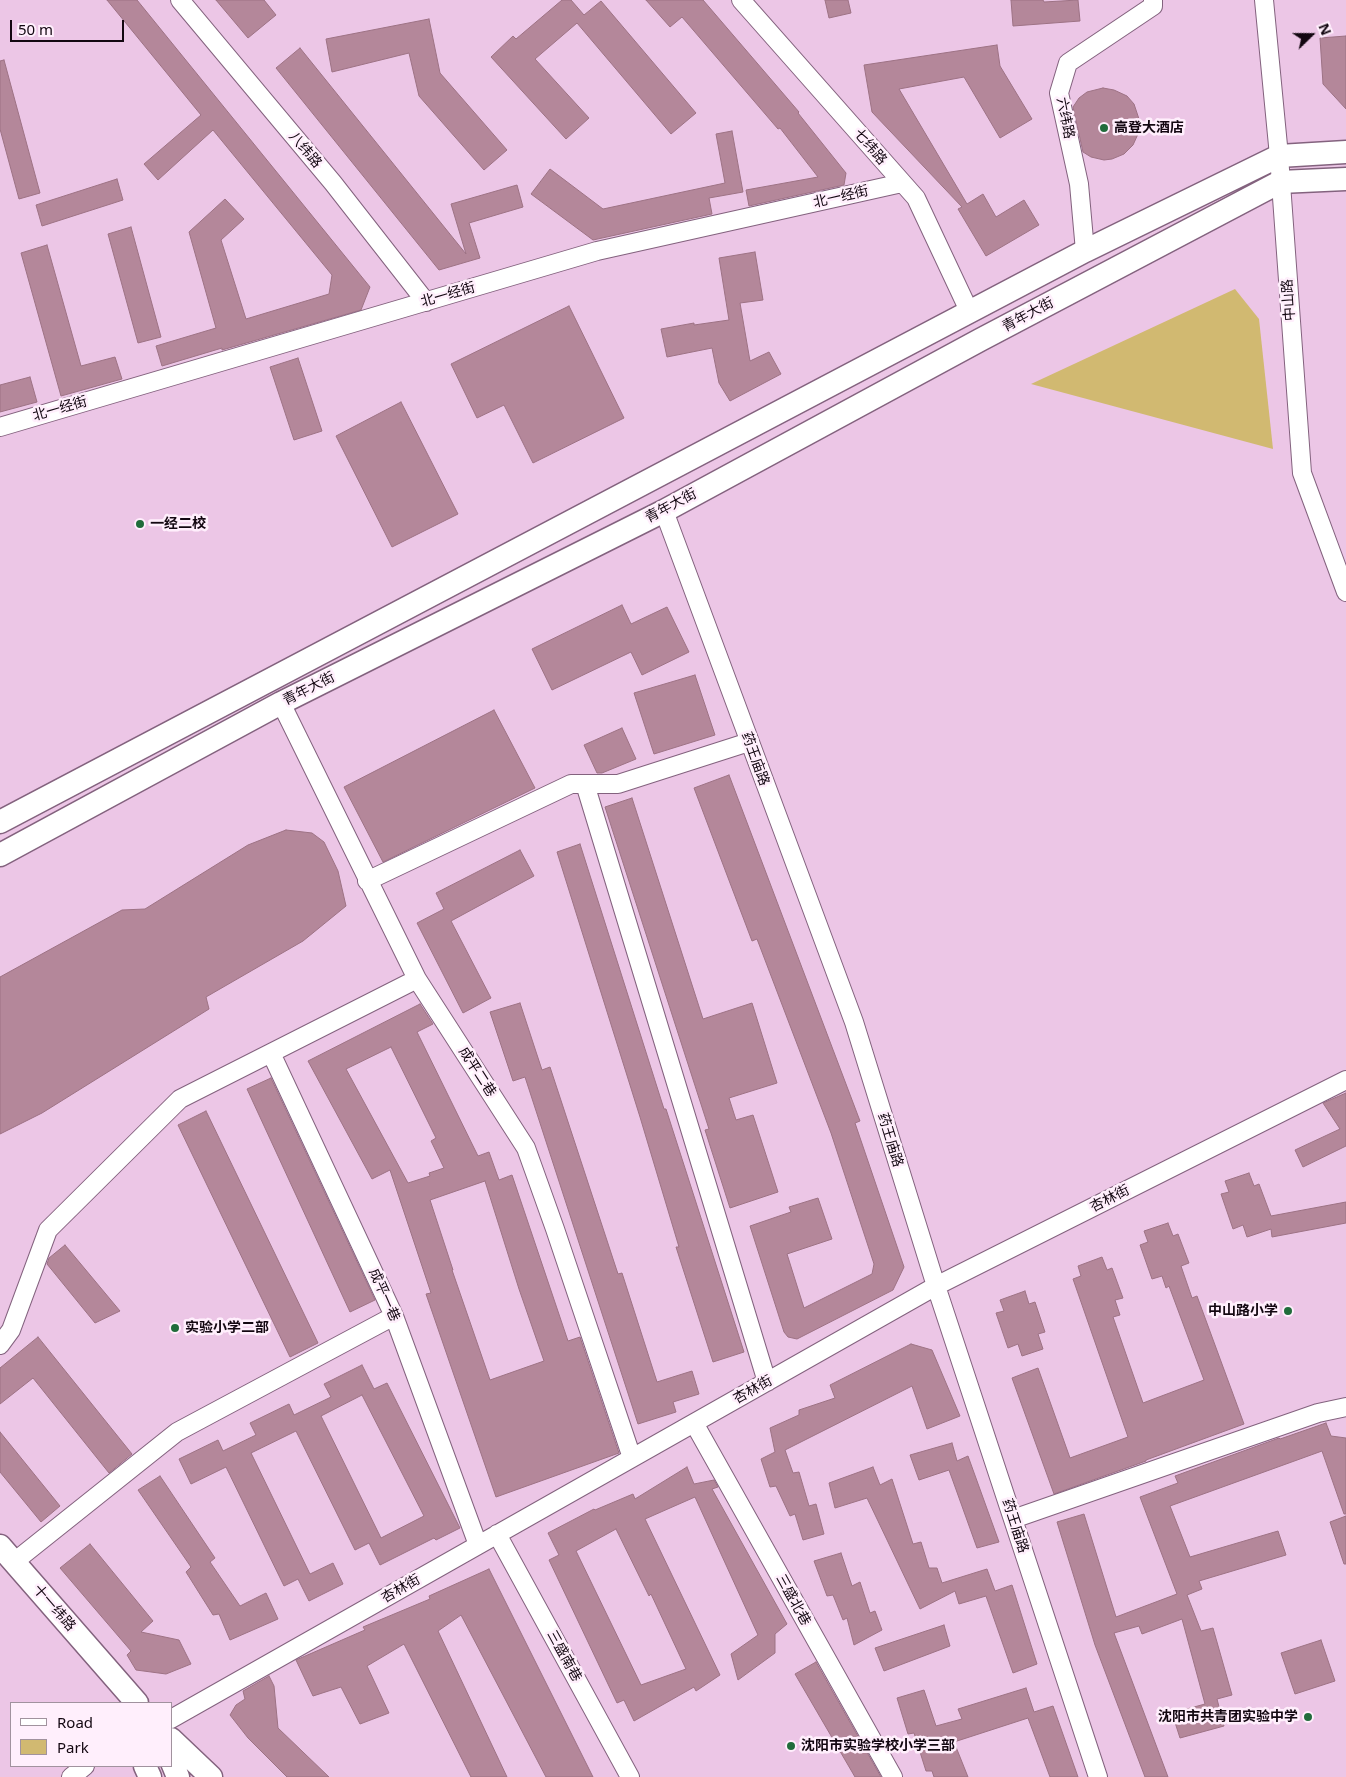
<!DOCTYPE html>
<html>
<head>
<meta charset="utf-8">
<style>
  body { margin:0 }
  #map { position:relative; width:1346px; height:1777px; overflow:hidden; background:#ecc6e6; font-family:"Noto Sans",sans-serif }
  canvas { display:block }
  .legend { position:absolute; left:10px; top:1702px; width:162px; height:65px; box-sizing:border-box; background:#ffeffc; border:1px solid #a1929e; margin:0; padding:6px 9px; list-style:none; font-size:15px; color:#130711 }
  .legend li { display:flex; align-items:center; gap:10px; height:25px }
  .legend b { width:25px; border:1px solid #a1929e }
  .north { position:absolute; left:1286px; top:10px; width:50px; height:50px; -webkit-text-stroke:4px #ffeffc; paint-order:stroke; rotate:68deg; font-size:14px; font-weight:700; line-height:20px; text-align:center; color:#130711 }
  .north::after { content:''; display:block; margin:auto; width:18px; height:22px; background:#130711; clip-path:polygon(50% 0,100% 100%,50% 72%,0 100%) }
  .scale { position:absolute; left:10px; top:20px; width:114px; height:22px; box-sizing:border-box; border:2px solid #130711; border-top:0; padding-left:6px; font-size:15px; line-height:18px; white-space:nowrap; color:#130711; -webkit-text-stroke:4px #ffeffc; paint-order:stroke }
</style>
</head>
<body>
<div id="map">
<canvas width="1346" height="1777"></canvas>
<ul class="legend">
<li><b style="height:6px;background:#fff"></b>Road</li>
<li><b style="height:14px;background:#d1b971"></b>Park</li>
</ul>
<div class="north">N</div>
<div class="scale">50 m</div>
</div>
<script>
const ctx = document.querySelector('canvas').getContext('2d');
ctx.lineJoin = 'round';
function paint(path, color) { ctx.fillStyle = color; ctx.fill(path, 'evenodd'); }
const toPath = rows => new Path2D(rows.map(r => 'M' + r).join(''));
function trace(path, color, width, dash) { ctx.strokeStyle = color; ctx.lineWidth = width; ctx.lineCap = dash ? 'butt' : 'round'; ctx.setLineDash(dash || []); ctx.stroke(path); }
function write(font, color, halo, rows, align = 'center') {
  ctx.font = font + ' "Noto Sans","Noto Sans SC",sans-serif'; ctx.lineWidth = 5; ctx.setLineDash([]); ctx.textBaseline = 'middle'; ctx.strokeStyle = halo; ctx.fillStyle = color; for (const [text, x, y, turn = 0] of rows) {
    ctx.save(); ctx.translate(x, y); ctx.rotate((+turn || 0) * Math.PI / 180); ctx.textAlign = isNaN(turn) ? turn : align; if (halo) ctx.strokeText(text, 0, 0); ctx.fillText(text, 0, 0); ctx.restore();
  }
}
const green = toPath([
  [1235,289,1259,319,1273,449,1031,384]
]);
const building = toPath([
  [107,0,137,0,370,287,361,310,222,350,222,348,162,366,156,346,216,328,189,232,225,199,244,219,221,240,246,319,329,294,332,275,213,130,158,180,144,164,201,115,107,0],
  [216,0,264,0,276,15,248,38,216,0],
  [562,0,571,0,584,15,601,1,696,113,671,134,577,23,535,59,589,118,566,139,491,57,513,36,516,39,562,0],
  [646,0,703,0,799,112,798,113,846,173,844,185,749,206,746,190,818,177,780,128,778,129,682,17,670,27,646,0],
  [825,0,848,0,851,13,829,18,825,0],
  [1011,0,1043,0,1044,2,1078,0,1080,21,1013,26,1011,0],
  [429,19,440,73,507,150,484,170,419,96,409,53,332,72,326,39,429,19],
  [1346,36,1346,109,1323,84,1320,38,1346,36],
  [997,45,1000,66,1032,119,1000,138,964,77,899,89,967,204,983,194,996,217,1024,200,1039,225,986,256,958,209,962,207,872,112,864,65,997,45],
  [300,48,466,254,451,204,517,185,523,207,469,223,480,258,439,270,276,68,300,48],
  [4,60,40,193,19,199,0,129,0,61,4,60],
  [1103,88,1114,90,1127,96,1134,104,1140,122,1138,134,1133,145,1124,154,1112,159,1104,160,1091,157,1083,152,1073,107,1079,98,1087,92,1103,88],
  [732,131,743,192,709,198,712,214,593,240,531,194,550,169,603,209,725,183,716,134,732,131],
  [117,179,123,200,42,226,36,205,117,179],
  [131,227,161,337,138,343,108,234,131,227],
  [47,245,81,366,115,357,122,379,61,396,21,253,47,245],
  [755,252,763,300,740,303,750,361,769,352,781,374,730,401,719,383,712,348,667,357,661,329,694,323,694,325,729,320,719,258,755,252],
  [569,306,624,418,533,463,504,405,477,418,451,364,569,306],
  [298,358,322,431,294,440,270,367,298,358],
  [30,377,37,402,0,412,0,385,30,377],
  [401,402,458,514,392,547,336,436,401,402],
  [622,605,631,624,667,607,689,652,642,675,631,652,552,690,532,649,622,605],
  [695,675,715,735,654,754,634,693,695,675],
  [494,710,535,788,383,862,344,787,494,710],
  [622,728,636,759,602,773,597,773,584,745,622,728],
  [729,775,860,1121,855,1123,904,1267,893,1290,797,1339,788,1337,784,1332,750,1226,791,1212,789,1207,818,1198,832,1239,787,1254,804,1308,872,1274,874,1264,831,1133,757,939,752,941,694,788,729,775],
  [632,798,703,1019,752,1003,777,1083,729,1098,736,1120,753,1115,778,1192,730,1208,705,1130,709,1129,605,807,632,798],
  [286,830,312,833,324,842,338,871,346,906,303,941,206,997,209,1009,42,1113,0,1134,0,977,122,910,145,909,248,845,286,830],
  [580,844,664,1109,666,1109,744,1352,713,1362,676,1247,679,1247,640,1117,557,852,580,844],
  [520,850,534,876,451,921,491,998,463,1013,417,923,444,909,436,893,520,850],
  [520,1003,542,1070,550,1067,618,1274,622,1273,657,1382,692,1371,699,1394,673,1402,676,1412,638,1424,525,1077,513,1081,490,1012,520,1003],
  [420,1004,433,1024,417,1032,478,1156,489,1152,499,1180,512,1175,568,1341,580,1337,619,1453,496,1497,426,1294,431,1293,390,1170,372,1179,308,1061,420,1004],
  [391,1047,436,1138,431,1141,444,1168,429,1173,430,1176,408,1183,346,1069,391,1047],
  [485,1181,519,1289,544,1361,490,1380,452,1270,453,1270,430,1200,485,1181],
  [271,1078,375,1300,350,1312,247,1089,271,1078],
  [1346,1093,1346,1146,1303,1167,1295,1150,1340,1129,1323,1103,1346,1093],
  [206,1111,318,1343,290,1357,178,1125,206,1111],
  [1249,1173,1254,1186,1259,1184,1271,1216,1346,1202,1346,1223,1272,1237,1271,1229,1247,1237,1243,1225,1233,1229,1221,1194,1229,1192,1225,1181,1249,1173],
  [1168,1223,1173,1236,1178,1234,1189,1263,1181,1266,1192,1298,1197,1296,1244,1424,1146,1460,1146,1461,1054,1494,1012,1378,1038,1368,1070,1458,1128,1437,1073,1279,1081,1276,1078,1266,1102,1257,1107,1270,1112,1268,1123,1298,1115,1300,1120,1315,1113,1317,1143,1403,1204,1380,1169,1286,1166,1288,1162,1276,1152,1279,1140,1245,1148,1242,1144,1231,1168,1223],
  [65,1245,120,1311,95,1323,47,1264,49,1258,65,1245],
  [1025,1291,1029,1304,1035,1302,1045,1332,1038,1334,1043,1349,1022,1356,1018,1344,1008,1348,996,1313,1004,1311,1000,1300,1025,1291],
  [38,1337,132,1454,109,1473,33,1378,0,1404,0,1368,38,1337],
  [911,1344,932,1350,960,1416,927,1429,912,1386,785,1450,793,1473,799,1472,809,1506,816,1504,824,1534,803,1540,795,1514,790,1516,776,1486,770,1487,761,1459,775,1452,770,1428,799,1415,799,1410,835,1398,830,1385,911,1344],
  [362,1365,374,1389,387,1383,460,1528,436,1540,434,1538,380,1565,369,1543,355,1550,296,1431,251,1453,310,1574,333,1563,343,1584,309,1601,298,1579,284,1586,226,1467,191,1484,179,1459,218,1440,223,1451,256,1435,250,1423,289,1404,294,1415,331,1397,324,1384,362,1365],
  [362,1395,424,1516,381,1538,321,1416,362,1395],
  [1326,1423,1331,1436,1346,1438,1346,1514,1344,1514,1322,1451,1170,1506,1190,1557,1278,1531,1286,1555,1199,1581,1202,1589,1187,1595,1201,1631,1213,1628,1232,1695,1217,1699,1224,1726,1180,1738,1172,1713,1205,1704,1182,1619,1142,1634,1139,1626,1114,1633,1168,1777,1145,1777,1095,1645,1057,1522,1084,1514,1116,1617,1177,1594,1140,1497,1178,1483,1175,1476,1279,1438,1280,1439,1326,1423],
  [0,1432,60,1506,41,1522,0,1472,0,1432],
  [952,1443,957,1461,968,1456,999,1542,977,1548,949,1470,919,1480,910,1455,952,1443],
  [687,1467,694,1484,714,1480,718,1487,712,1489,787,1624,775,1634,775,1653,738,1680,731,1654,758,1635,695,1497,645,1519,720,1675,696,1691,694,1687,634,1721,624,1700,617,1703,549,1560,559,1555,548,1533,594,1509,595,1510,633,1494,635,1499,687,1467],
  [616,1529,649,1596,651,1594,686,1669,641,1685,576,1551,616,1529],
  [873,1467,880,1485,892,1479,913,1544,921,1542,929,1568,937,1568,942,1583,987,1569,995,1591,1012,1585,1037,1664,1013,1673,986,1596,959,1604,955,1591,920,1609,867,1498,835,1508,829,1483,873,1467],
  [160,1476,215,1558,210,1562,240,1606,266,1593,278,1619,230,1640,219,1614,213,1615,186,1572,191,1567,138,1490,160,1476],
  [1346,1516,1346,1564,1344,1564,1330,1522,1346,1516],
  [90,1544,153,1621,141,1632,179,1640,191,1664,166,1674,136,1670,127,1655,131,1651,60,1568,90,1544],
  [841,1553,852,1586,860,1582,870,1613,875,1611,882,1630,854,1645,847,1618,843,1620,833,1595,827,1596,814,1561,841,1553],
  [489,1569,593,1777,546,1777,461,1615,438,1631,507,1777,471,1777,404,1644,367,1666,389,1713,360,1724,341,1687,313,1696,296,1660,365,1630,363,1627,430,1599,429,1596,489,1569],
  [944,1625,950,1646,884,1671,875,1648,944,1625],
  [1321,1640,1335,1681,1295,1694,1281,1653,1321,1640],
  [816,1662,881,1777,855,1777,795,1674,816,1662],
  [269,1676,274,1686,278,1728,329,1777,287,1777,248,1738,230,1715,236,1705,245,1699,243,1691,269,1676],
  [1026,1688,1034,1712,1053,1706,1078,1777,1050,1777,1028,1718,954,1742,968,1777,934,1777,932,1771,926,1771,914,1733,908,1734,897,1698,924,1690,936,1726,962,1719,958,1709,1026,1688]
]);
const minor = toPath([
  [180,0,333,183,426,302],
  [741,0,916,198,970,313],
  [1264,0,1279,156,1302,473,1346,592],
  [1085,251,1079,184,1059,93,1068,63,1153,6,1153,0],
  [0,427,597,251,902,183],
  [664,511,854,1022,936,1286,1098,1777],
  [281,703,417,979,526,1148,555,1229,632,1458],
  [585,784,767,1382],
  [367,881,571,784,618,784,749,742],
  [271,1053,394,1316,478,1545],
  [0,1345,11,1330,48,1230,180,1099,417,979],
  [694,1423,893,1777],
  [1013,1519,1318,1413,1346,1407],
  [497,1534,630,1777],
  [14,1562,177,1432,394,1316],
  [171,1719,936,1286,1346,1080],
  [71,1777,85,1766]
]);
const major = toPath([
  [0,822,1085,251,1279,156,1346,152],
  [0,855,281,703,664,511,980,340,1280,182,1346,179],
  [0,1546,137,1703],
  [171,1739,211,1777],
  [171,1760,178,1777],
  [145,1766,150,1777]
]);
const markers = [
  [1104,128,5,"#206c3b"],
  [140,524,5,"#206c3b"],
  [1288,1311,5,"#206c3b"],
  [175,1328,5,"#206c3b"],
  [1308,1717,5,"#206c3b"],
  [791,1746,5,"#206c3b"]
];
const streetNames = [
  ["六纬路",1065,118,79],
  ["七纬路",870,147,49],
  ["八纬路",305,150,50],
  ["北一经街",841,197,-13],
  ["北一经街",448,295,-16],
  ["中山路",1289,300,-94],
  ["青年大街",1028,315,-28],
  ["北一经街",60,409,-16],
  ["青年大街",671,506,-28],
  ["青年大街",309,689,-27],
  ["药王庙路",755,759,70],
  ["成平二巷",477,1072,57],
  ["药王庙路",890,1140,73],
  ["杏林街",1110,1199,-27],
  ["成平一巷",384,1295,66],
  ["杏林街",753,1390,-29],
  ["药王庙路",1015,1526,72],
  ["杏林街",401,1589,-30],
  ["三盛北巷",793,1600,61],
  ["十一纬路",54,1608,49],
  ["三盛南巷",564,1656,61]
];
const poiNames = [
  ["高登大酒店",1114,128],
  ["一经二校",150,524],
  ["中山路小学",1278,1311,"right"],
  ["实验小学二部",185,1328],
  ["沈阳市共青团实验中学",1298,1717,"right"],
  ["沈阳市实验学校小学三部",801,1746]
];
paint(green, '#d1b971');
paint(building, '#b4879a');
trace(building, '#9d7284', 1);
trace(minor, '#83627e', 20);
trace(major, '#83627e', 25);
trace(minor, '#fff', 18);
trace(major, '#fff', 22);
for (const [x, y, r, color] of markers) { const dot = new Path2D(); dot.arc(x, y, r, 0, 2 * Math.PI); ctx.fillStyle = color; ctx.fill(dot); trace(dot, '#ffeffc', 2); }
write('14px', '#130711', '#ffeffc', streetNames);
write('bold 14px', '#130711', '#ffeffc', poiNames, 'left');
</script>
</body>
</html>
